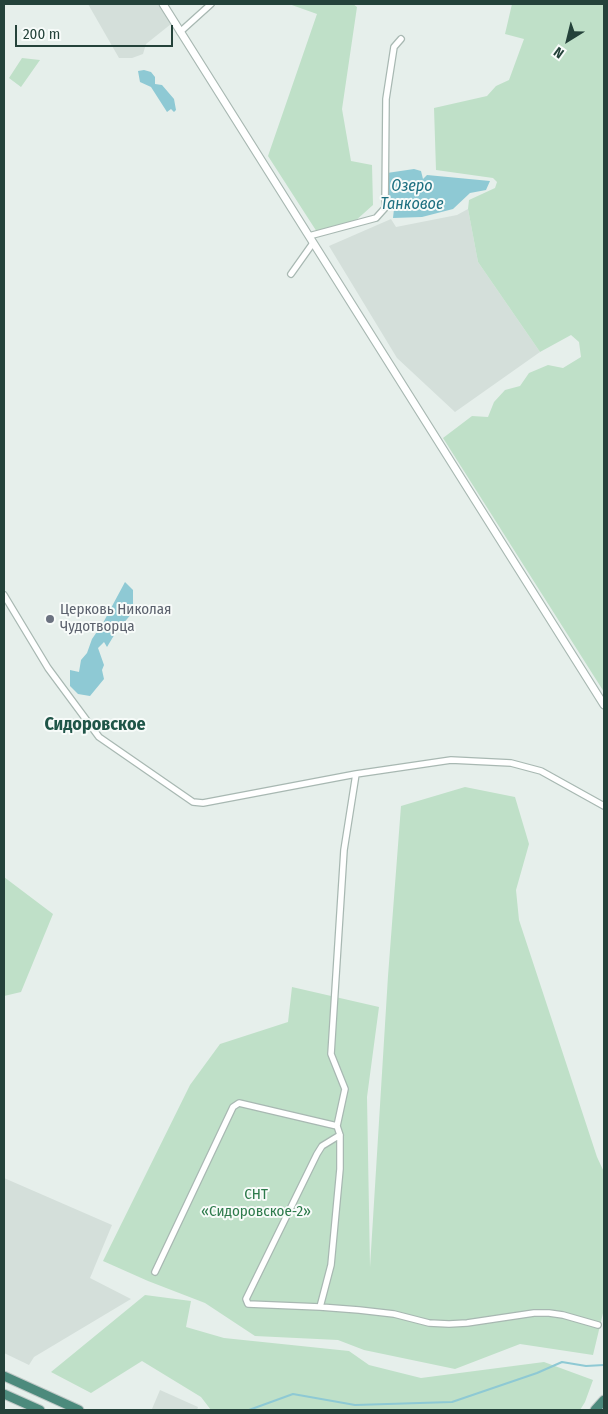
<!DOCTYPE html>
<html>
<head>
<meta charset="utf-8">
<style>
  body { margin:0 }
  #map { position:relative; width:608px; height:1414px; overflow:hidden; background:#e6efeb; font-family:"Fira Sans Condensed",sans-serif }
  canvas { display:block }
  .frame { position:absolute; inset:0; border:5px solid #24423a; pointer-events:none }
  .north { position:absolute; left:543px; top:15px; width:50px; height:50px; -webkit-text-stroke:4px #f7fbf9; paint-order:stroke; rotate:216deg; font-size:14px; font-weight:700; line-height:20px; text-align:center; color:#24423a }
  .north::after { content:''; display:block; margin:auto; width:18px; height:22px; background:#24423a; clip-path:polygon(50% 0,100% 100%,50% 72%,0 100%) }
  .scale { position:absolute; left:15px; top:25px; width:158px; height:22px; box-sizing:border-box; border:2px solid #24423a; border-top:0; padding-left:6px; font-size:15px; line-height:18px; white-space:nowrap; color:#24423a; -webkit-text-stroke:4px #f7fbf9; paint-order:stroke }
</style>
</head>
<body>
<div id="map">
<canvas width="608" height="1414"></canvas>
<div class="frame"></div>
<div class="north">N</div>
<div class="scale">200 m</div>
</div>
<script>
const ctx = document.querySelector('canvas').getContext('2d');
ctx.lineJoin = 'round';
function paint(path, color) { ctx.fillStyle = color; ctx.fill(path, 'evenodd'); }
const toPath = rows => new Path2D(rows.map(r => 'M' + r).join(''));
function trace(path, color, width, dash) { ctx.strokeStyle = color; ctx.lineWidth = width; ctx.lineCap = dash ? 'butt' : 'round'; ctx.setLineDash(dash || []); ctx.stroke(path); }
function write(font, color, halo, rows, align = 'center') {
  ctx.font = font + ' "Fira Sans Condensed",sans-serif'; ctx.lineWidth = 4; ctx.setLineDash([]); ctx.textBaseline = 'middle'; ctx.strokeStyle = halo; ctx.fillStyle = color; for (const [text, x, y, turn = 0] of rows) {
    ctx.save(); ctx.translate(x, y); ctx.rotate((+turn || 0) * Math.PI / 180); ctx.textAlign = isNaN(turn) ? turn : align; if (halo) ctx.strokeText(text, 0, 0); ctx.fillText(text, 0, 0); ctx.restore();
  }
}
const built = toPath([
  [88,4,158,4,171,24,146,44,143,54,132,58,119,58],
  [468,209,478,262,540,352,455,412,397,358,329,246,391,219,396,227,457,215],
  [4,1178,112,1225,90,1278,131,1299,34,1357,29,1365,4,1353],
  [160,1390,198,1407,197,1410,155,1410,152,1409]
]);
const green = toPath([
  [289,4,353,4,357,7,342,109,351,161,372,165,373,205,354,222,317,232,268,156,317,14],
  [512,4,604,4,604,692,443,438,472,416,488,417,494,402,505,390,520,386,529,373,548,365,563,368,581,357,579,342,571,335,540,352,478,262,468,209,469,200,495,188,497,182,493,178,436,170,434,108,487,96,496,86,509,80,524,39,505,34],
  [22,58,40,60,21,87,9,78],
  [465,787,515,797,529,844,516,890,519,920,597,1157,604,1172,604,1309,593,1355,520,1344,455,1369,364,1350,338,1340,255,1336,205,1303,148,1281,103,1261,190,1085,220,1044,288,1022,292,987,379,1007,367,1097,370,1267,388,976,401,806],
  [4,877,53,914,21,992,4,996],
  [145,1295,191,1301,186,1327,224,1338,349,1351,369,1365,421,1378,544,1362,593,1380,585,1402,580,1410,211,1410,201,1397,142,1361,91,1393,51,1372]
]);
const water = toPath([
  [144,70,151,72,155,77,155,84,162,85,174,99,176,110,174,112,171,109,167,112,151,87,140,82,138,71],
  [414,169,421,171,423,179,427,175,490,181,486,190,470,193,453,209,422,217,393,218,394,209,387,195,387,173],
  [125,582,133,590,133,612,116,632,107,647,104,642,98,648,104,665,102,670,104,679,90,696,78,694,70,686,70,670,79,672,81,660,87,653,92,639,103,623]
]);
const stream = toPath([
  [249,1410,293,1394,355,1405,452,1402,537,1373,562,1362,586,1366,604,1365]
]);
const minor = toPath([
  [180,32,211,4],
  [309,236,376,218,385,208,386,99,394,47,401,39],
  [291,274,313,243],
  [4,595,48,668,99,737,193,802,203,803,356,774,451,760,511,763,541,771,604,806],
  [340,1135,322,1146,317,1154,246,1299,248,1304,320,1307,359,1310,394,1314,429,1323,449,1324,467,1323,534,1313,549,1313,563,1315,598,1325],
  [155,1272,233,1107,239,1103,337,1126],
  [320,1307,331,1265,340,1169,340,1135,337,1126,345,1089,331,1054,344,850,356,774]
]);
const tertiary = toPath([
  [163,4,604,705]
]);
const trunk = toPath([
  [4,1376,79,1410],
  [4,1394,40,1410],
  [595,1410,604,1400]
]);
const markers = [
  [50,619,5,"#6b7280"]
];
const worshipNames = [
  ["Церковь Николая",60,610],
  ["Чудотворца",60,627]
];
const parkNames = [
  ["СНТ",256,1195],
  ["«Сидоровское-2»",256,1212]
];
const waterNames = [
  ["Озеро",412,187],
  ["Танковое",412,205]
];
const quarterNames = [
  ["Сидоровское",95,725]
];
paint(built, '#d4dfda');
paint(green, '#bfe0c8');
paint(water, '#8ec9d4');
trace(stream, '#8ec9d4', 2);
trace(minor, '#a8b8b2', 8);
trace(tertiary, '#a8b8b2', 9);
trace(trunk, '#c2cac8', 11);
trace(minor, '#fff', 5.5);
trace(tertiary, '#fff', 7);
trace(trunk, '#4c8a7c', 9);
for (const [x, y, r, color] of markers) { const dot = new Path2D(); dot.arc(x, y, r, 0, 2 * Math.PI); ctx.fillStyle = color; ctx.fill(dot); trace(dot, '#f7fbf9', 2); }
write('15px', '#5b616d', '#f7fbf9', worshipNames, 'left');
write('15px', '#2d7a4b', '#f7fbf9', parkNames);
write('italic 16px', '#1c6f80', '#f7fbf9', waterNames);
write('bold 18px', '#1f5548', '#f7fbf9', quarterNames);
</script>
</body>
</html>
